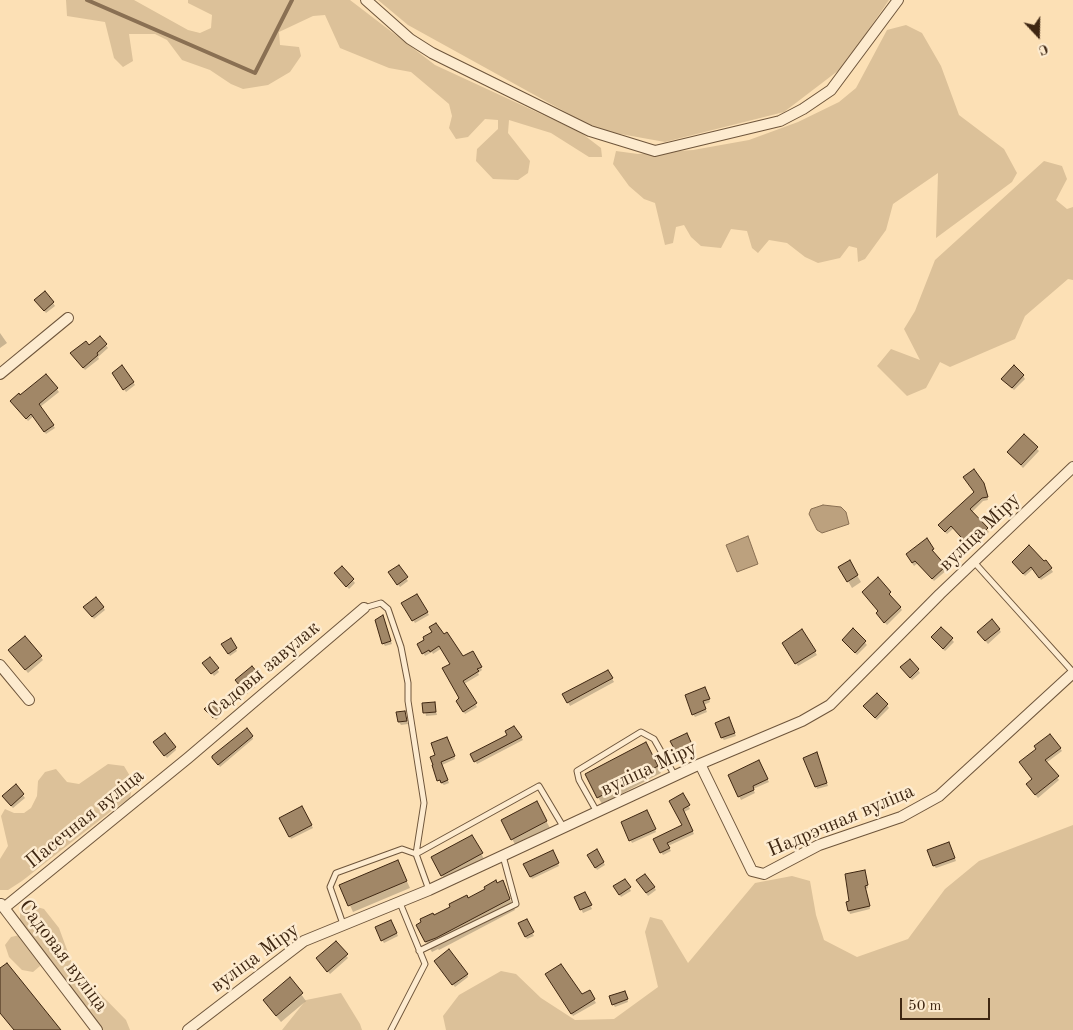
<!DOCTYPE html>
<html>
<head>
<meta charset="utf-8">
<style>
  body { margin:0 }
  #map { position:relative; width:1073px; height:1030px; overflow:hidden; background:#fce0b5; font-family:"Old Standard TT",serif }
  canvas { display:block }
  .north { position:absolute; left:1013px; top:10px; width:50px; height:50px; -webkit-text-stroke:4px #fdebcf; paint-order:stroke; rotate:159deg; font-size:14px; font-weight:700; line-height:20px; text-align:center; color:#3f2712 }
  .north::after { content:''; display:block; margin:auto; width:18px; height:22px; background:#3f2712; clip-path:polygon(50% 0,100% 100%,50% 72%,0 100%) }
  .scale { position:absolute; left:900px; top:998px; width:90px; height:22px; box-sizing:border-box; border:2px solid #3f2712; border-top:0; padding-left:6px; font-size:15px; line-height:18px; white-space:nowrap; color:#3f2712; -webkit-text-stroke:4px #fdebcf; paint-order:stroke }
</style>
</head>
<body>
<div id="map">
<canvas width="1073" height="1030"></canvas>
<div class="north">С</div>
<div class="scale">50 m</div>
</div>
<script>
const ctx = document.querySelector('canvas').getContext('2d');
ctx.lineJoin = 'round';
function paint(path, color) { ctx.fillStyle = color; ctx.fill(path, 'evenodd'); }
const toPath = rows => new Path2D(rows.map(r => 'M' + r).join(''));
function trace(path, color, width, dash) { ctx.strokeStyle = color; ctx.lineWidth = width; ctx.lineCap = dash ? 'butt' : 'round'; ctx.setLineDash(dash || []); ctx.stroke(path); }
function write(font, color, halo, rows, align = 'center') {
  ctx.font = font + ' "Old Standard TT",serif'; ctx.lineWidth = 5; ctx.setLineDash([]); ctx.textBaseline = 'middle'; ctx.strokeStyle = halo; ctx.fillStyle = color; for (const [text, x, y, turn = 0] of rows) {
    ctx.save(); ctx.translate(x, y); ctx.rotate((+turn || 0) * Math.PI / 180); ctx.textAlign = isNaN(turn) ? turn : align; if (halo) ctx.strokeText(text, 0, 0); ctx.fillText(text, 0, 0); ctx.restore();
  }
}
const green = toPath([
  [66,0,134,0,188,30,200,33,211,28,212,15,188,3,188,0,350,0,435,65,580,132,601,148,602,157,589,157,551,133,509,120,508,133,530,161,528,173,518,180,493,179,476,161,477,149,498,129,498,120,485,119,468,137,456,139,449,128,452,116,449,104,411,72,389,68,340,48,325,15,313,16,279,32,280,45,299,47,301,56,290,72,268,85,243,89,231,84,210,70,182,60,167,40,155,34,129,34,133,61,123,67,114,58,105,22,67,16],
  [378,0,889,0,843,67,784,112,665,142,598,130,408,25],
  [906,25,922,33,941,66,959,115,1004,149,1017,173,1012,182,936,238,938,173,893,204,886,230,865,259,858,262,857,248,849,246,840,258,818,263,805,257,787,243,769,240,758,253,752,248,747,231,731,229,721,248,701,246,691,237,684,225,676,227,673,243,665,245,655,203,644,199,629,186,613,164,616,151,638,154,693,150,749,140,798,122,839,102,856,88,887,30],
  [1044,161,1062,166,1067,179,1056,200,1067,209,1073,207,1073,280,1068,279,1025,316,1015,339,950,367,940,362,926,388,907,396,877,366,891,349,920,360,904,329,915,311,935,260],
  [108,764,124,766,133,781,130,798,114,809,22,881,8,890,0,890,0,859,8,846,1,816,5,809,14,813,24,813,31,808,37,796,38,781,45,772,56,769,67,782,79,784],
  [1073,825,1073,1030,446,1030,443,1016,459,995,501,971,516,974,541,998,575,1020,614,1019,658,987,645,932,650,917,662,920,688,963,755,883,792,876,810,881,816,915,824,940,857,957,908,939,945,889,979,861],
  [30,905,44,909,59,928,73,966,126,1020,130,1030,102,1030,46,959,20,921,20,911],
  [20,935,38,958,40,966,33,972,22,970,9,957,5,945,11,937],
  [341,993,360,1024,362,1030,282,1030,306,1000]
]);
const water = toPath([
  [823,505,841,507,846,512,849,524,822,533,817,530,809,514,811,509,823,505],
  [748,536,758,564,737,572,726,545,748,536]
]);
const shadow = toPath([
  [38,303,53,303,55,306,46,313],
  [0,333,7,343,0,348],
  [100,338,108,348,98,357,99,359,85,370,74,357],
  [46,375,59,392,40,407,55,428,46,434,34,416,28,421,14,404],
  [115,376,133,382,135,385,126,392],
  [1023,376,1025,379,1014,390,1005,382],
  [1024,436,1039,451,1023,468,1008,452],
  [985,488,988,500,983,501,972,512,989,532,971,548,954,528,947,534,941,528,975,492],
  [926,540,934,553,933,554,947,570,934,581,918,563,914,566,907,555],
  [849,562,861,582,852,588,840,567],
  [1015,565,1051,569,1053,572,1041,580,1033,569,1025,576],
  [342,567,355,583,349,589,337,576],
  [398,567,408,581,400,587,392,576],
  [878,579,902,610,887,625,879,617],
  [417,595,429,615,415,623,403,604],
  [103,607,105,610,94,619,87,610],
  [384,619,392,644,385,646,383,643],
  [941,628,954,642,945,651,932,638],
  [999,629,1001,632,988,644,980,635],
  [853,630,867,645,857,655,843,640],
  [802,631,817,655,798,666,783,643],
  [25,637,43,660,28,673,12,653],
  [424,638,462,658,472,652,482,670,478,673,479,675,464,684,477,707,465,714,457,701,461,699,452,664,442,648,433,654,432,652,425,656,419,645,426,640],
  [230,640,237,651,230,656,223,644],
  [210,659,219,672,214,676,206,666],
  [903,670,918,670,920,673,912,680],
  [608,671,614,682,570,706,564,695],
  [261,679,262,682,247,694,238,683],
  [706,692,710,702,704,705,707,712,695,717,693,714],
  [877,694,889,708,877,720,866,709],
  [434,703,437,715,426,716,424,704],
  [220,711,222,714,216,720,208,712],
  [404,712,408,724,401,725,399,722],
  [730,722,736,736,724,740,722,738],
  [518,731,523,740,477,764,472,754],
  [686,735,695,752,681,758,672,741],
  [252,736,253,739,220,767,216,761],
  [448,741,455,759,442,765,449,783,444,785,438,780,437,756],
  [156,745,175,747,176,750,167,758],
  [1060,748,1062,751,1046,763,1059,780,1038,798,1029,787,1033,780,1022,765],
  [649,750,661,773,602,804,598,797],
  [818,757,828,786,817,789,816,786],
  [760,765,769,782,753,789,755,793,741,800,729,775],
  [16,786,25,798,13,808,5,800],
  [683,795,690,809,684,812,694,834,668,846,671,851,663,855,654,840,683,825],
  [302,807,313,828,291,839,281,818],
  [540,810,550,828,516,846,512,839],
  [648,814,656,832,632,843,622,823],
  [472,836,485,861,446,882,432,858],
  [950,846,956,861,936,868,934,866],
  [597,851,605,865,597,870,589,855],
  [552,852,559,866,532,879,525,865],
  [398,862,410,888,353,912,341,886],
  [865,872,868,888,866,889,870,909,850,914,849,911,851,902],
  [625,880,631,891,621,897,615,887],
  [502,882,515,910,439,950,438,949,432,952,426,942,437,937,434,917],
  [639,883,654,887,656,890,648,896],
  [585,894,592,909,583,913,576,898],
  [526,921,534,936,527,939,519,924],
  [393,924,398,936,384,943,382,940],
  [336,943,348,958,330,974,319,961],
  [437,964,467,974,468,977,455,987],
  [547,974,581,996,589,991,596,1003,573,1016],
  [290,979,306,1001,281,1022,264,1001],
  [626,995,628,1002,615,1007,613,1004]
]);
const stream = toPath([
  [87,0,255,73,292,0]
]);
const building = toPath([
  [45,291,54,302,44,311,34,300,45,291],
  [100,336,107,344,97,353,98,355,83,368,70,353,86,341,89,345,100,336],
  [122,365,134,382,123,390,112,373,122,365],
  [1014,365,1024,375,1012,388,1001,379,1014,365],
  [46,374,58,388,39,404,54,425,44,432,31,414,26,419,10,401,19,393,20,395,46,374],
  [1024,434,1038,447,1021,465,1007,452,1024,434],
  [974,469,984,483,988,497,982,498,970,509,988,528,969,546,951,526,945,532,938,525,974,492,963,477,974,469],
  [927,538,934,549,932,550,946,566,932,579,915,561,912,563,906,554,927,538],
  [1029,545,1044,561,1046,560,1052,568,1039,578,1031,567,1023,574,1012,562,1029,545],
  [850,560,858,575,847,582,838,567,850,560],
  [399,565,408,577,397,585,388,572,399,565],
  [342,566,354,579,346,587,334,573,342,566],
  [878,577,891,592,889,594,901,607,884,623,876,613,878,611,862,592,878,577],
  [417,594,428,612,412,621,401,603,417,594],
  [96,597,104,607,92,617,83,607,96,597],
  [383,615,391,641,382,644,375,620,383,615],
  [992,619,1000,629,985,641,977,632,992,619],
  [436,623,444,634,447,632,463,656,473,651,482,667,477,669,479,671,463,681,477,703,463,712,456,701,459,698,442,668,450,664,439,646,430,652,429,650,422,654,417,644,424,640,423,637,432,632,429,627,436,623],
  [941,627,953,638,943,649,931,637,941,627],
  [853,628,866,641,855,653,842,640,853,628],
  [802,629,816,651,795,664,782,643,802,629],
  [25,636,42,656,25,670,8,650,25,636],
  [231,638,237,648,228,654,221,644,231,638],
  [210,657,219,668,211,674,202,663,210,657],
  [910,659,919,669,910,678,900,667,910,659],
  [252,666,262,678,245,692,235,680,252,666],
  [608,670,613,678,567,703,562,694,608,670],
  [705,687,710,699,703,701,706,709,692,715,685,695,705,687],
  [877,693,888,704,875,718,863,706,877,693],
  [213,701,222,710,213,718,204,709,213,701],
  [435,702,436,712,423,713,422,703,435,702],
  [405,711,407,721,398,722,396,712,405,711],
  [729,717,735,733,721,738,715,723,729,717],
  [514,726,522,737,474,762,470,754,507,735,505,731,514,726],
  [247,728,253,736,218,765,212,758,212,756,247,728],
  [165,733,176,747,164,756,153,742,165,733],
  [687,733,694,749,678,756,670,741,687,733],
  [1050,734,1061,748,1045,760,1059,776,1035,795,1026,784,1032,779,1019,762,1036,749,1034,746,1050,734],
  [447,737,455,756,441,762,448,780,441,783,440,780,437,781,432,765,433,765,430,757,435,755,431,743,447,737],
  [646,742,658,766,597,798,585,774,646,742],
  [817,752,827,783,815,787,803,758,817,752],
  [759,760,768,779,753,786,754,790,738,797,728,775,759,760],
  [16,784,24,794,11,806,2,796,16,784],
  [683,793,690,805,683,809,693,831,667,843,670,848,660,853,653,839,682,825,669,801,683,793],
  [537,801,547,821,511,840,501,820,537,801],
  [302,806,312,825,289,837,279,818,302,806],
  [647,810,656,829,629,841,621,822,647,810],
  [472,835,483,853,441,876,431,857,472,835],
  [949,842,955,858,933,866,927,850,949,842],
  [597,849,604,862,595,868,587,855,597,849],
  [553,850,559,863,530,877,523,864,553,850],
  [398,860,407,881,348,906,339,885,398,860],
  [865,870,868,885,865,886,870,906,848,911,846,902,849,901,845,874,865,870],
  [645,874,655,887,646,893,636,880,645,874],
  [625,879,631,887,619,895,613,886,625,879],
  [496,880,497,883,503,880,510,899,436,938,425,942,416,925,421,922,420,919,433,913,434,915,450,907,449,904,467,895,468,898,485,889,484,887,496,880],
  [585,892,592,905,580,910,574,897,585,892],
  [527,919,534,932,525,937,518,923,527,919],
  [391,920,397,933,381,941,375,927,391,920],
  [336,941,348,954,327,972,316,958,336,941],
  [449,949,468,974,452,985,434,961,449,949],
  [7,963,61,1030,14,1030,0,1013,0,968,7,963],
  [561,964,582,994,590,990,595,999,571,1014,545,974,561,964],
  [290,977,303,993,276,1016,263,1000,290,977],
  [625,991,628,999,612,1005,609,996,625,991]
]);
const service = toPath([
  [974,562,1073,672],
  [364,608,381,603,388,609,401,647,408,683,408,701,424,803,416,854],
  [597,812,579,780,577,771,641,732,654,739,675,776],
  [416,854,539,786,564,828],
  [343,924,330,887,336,873,402,849,416,854,429,890],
  [419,951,516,904,503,856],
  [391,1030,425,964,400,903]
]);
const minor = toPath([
  [366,0,410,39,432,53,590,131,655,151,780,121,803,109,831,90,898,0],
  [0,374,68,318],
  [0,665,29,700],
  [700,764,752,871,764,874,819,845,901,817,939,796,1073,673],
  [1,904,97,1030],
  [4,908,188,758,364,608],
  [188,1030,304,941,429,890,700,764,802,721,830,705,940,594,1073,467]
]);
const streetNames = [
  ["вуліца Міру",980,532,-44],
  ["Садовы завулак",264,670,-40],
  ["вуліца Міру",649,769,-25],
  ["Пасечная вуліца",85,819,-39],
  ["Надрэчная вуліца",841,821,-23],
  ["Садовая вуліца",63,956,53],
  ["вуліца Міру",255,958,-36]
];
paint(green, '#dcc199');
paint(water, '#bca17e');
trace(water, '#8a7053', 1);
paint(shadow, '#0003');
trace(stream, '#8a7053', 4);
paint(building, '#a18767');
trace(building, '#3f2712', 1);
trace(service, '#6e553b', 7);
trace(minor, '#6e553b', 12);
trace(service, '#fdebcf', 5);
trace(minor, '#fdebcf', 10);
write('20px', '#3f2712', '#fdebcf', streetNames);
</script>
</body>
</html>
